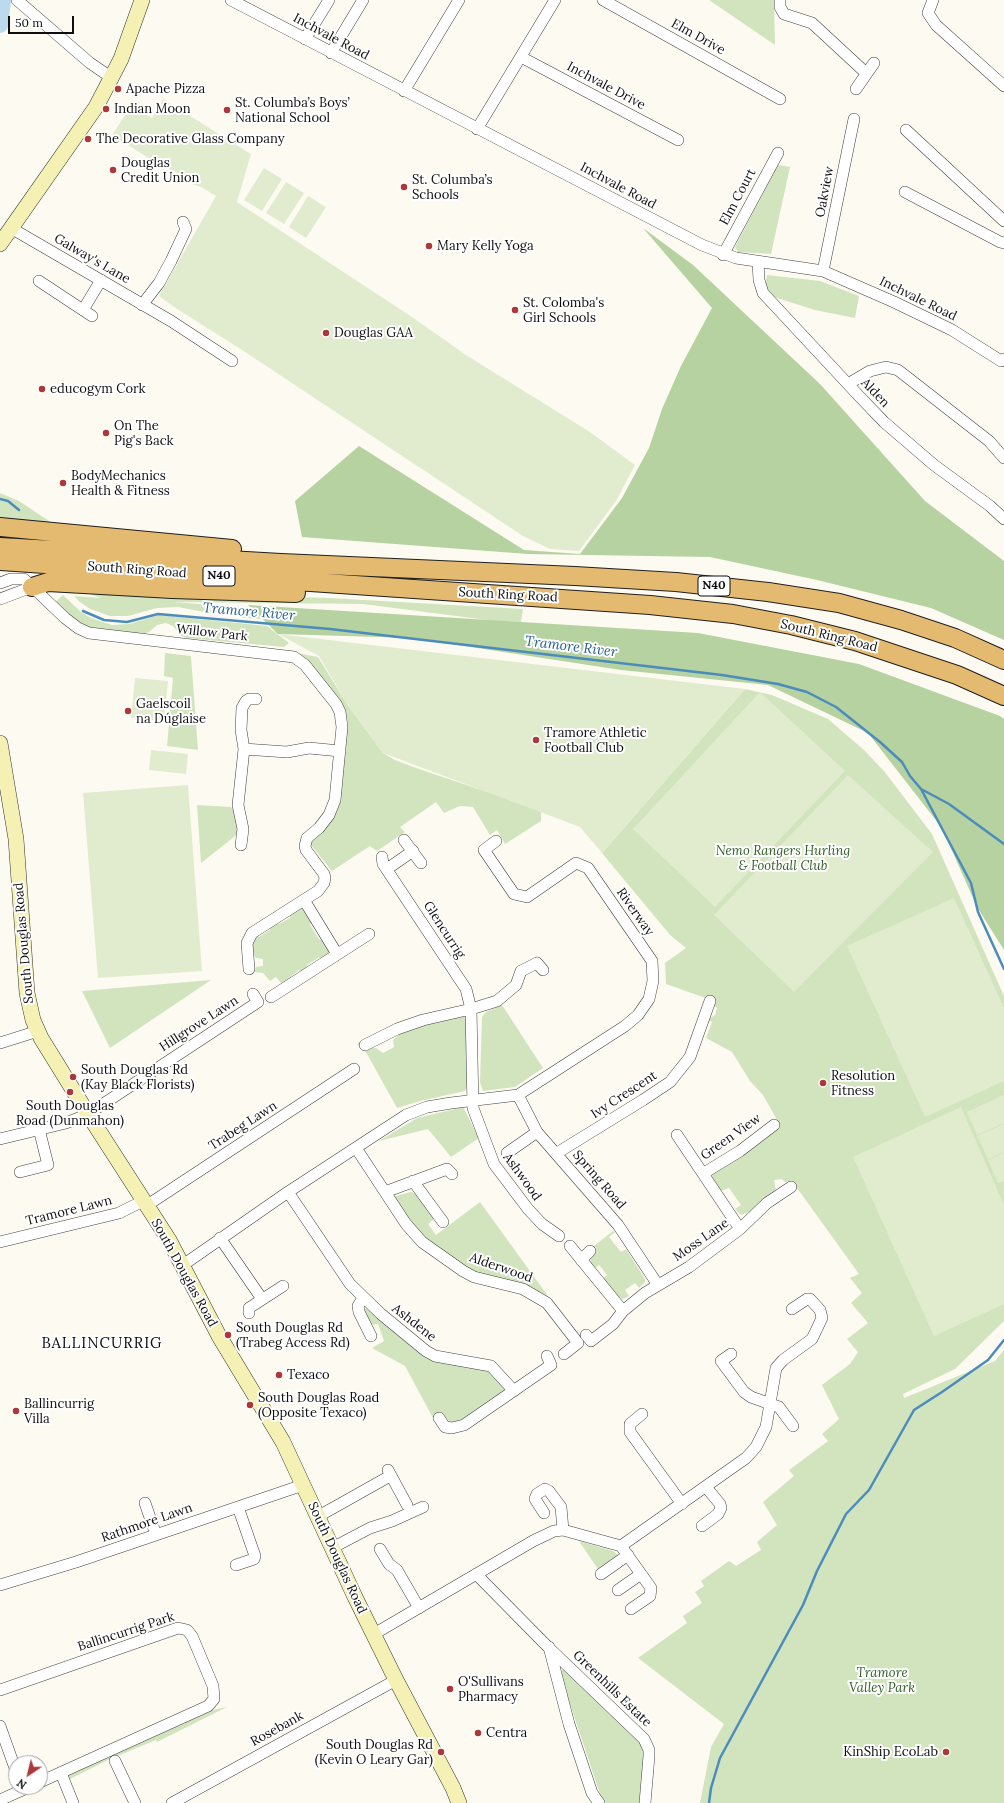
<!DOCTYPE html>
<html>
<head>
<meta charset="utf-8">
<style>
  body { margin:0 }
  #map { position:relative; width:1004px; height:1803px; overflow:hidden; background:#fdfbf1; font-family:Lora,serif }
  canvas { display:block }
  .north { position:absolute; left:8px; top:1755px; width:40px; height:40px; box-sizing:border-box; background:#fff; border:1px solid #9f9f9f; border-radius:50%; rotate:215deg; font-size:11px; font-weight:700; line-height:16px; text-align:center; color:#0e0e0e }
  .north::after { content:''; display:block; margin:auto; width:14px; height:18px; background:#ad3839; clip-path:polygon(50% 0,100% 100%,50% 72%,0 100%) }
  .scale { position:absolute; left:8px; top:16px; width:66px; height:18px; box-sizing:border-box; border:2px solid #0e0e0e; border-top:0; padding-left:5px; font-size:12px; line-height:14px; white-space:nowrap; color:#0e0e0e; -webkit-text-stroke:3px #fff; paint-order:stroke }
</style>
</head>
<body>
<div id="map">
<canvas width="1004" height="1803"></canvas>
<div class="north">N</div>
<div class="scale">50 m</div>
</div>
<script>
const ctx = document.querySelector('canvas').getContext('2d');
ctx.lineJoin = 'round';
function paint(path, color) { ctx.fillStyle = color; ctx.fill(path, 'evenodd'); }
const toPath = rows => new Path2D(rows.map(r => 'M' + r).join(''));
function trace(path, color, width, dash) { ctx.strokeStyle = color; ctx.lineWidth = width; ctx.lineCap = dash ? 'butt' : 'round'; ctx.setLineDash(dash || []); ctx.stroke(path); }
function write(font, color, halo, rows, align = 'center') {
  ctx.font = font + ' Lora,serif'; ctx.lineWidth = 4; ctx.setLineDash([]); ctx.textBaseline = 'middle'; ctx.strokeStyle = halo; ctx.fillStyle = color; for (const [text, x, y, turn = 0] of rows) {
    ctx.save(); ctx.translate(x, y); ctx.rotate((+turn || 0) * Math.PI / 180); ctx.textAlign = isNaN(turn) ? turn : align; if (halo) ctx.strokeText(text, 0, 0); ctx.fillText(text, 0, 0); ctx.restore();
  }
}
const green = toPath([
  [709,0,774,0,775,45],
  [778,165,790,167,771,254,738,252,735,247],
  [767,275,820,281,859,296,855,318,815,310,774,297,765,285],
  [0,493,19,501,55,525,0,520],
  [82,591,329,598,523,609,521,622,495,621,363,604,173,602,251,608,262,619,244,618,233,609,223,609,209,613,178,607,157,608,128,616,110,616,90,609,80,602,74,596,101,598],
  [63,595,81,612,91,618,112,625,129,624,159,615,267,626,289,643,284,647,186,638,180,635,173,626,166,623,157,625,149,632,143,634,85,627,54,603],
  [165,653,191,656,198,750,167,746,173,678,164,676],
  [297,653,318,657,347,704,383,753,395,760,416,768,541,810,541,821,505,844,497,830,490,835,473,807,460,806,444,813,436,802,400,827,405,832,377,851,370,846,332,871,311,845,311,841,329,825,337,810,348,724,345,710,333,691,310,664],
  [745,689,772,695,828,719,864,750,884,771,932,834,1004,996,1004,1321,955,1369,903,1394,904,1398,995,1361,1004,1350,1004,1803,700,1803,711,1747,724,1724,638,1658,687,1623,683,1616,702,1603,695,1592,704,1586,701,1581,729,1561,736,1566,761,1550,757,1542,777,1525,763,1502,794,1476,789,1470,828,1441,822,1434,839,1419,822,1385,850,1364,858,1352,847,1339,868,1323,851,1303,862,1293,850,1278,859,1274,792,1181,785,1182,782,1179,774,1180,776,1191,749,1212,741,1215,735,1209,741,1205,729,1188,721,1191,712,1177,713,1171,737,1157,780,1125,763,1095,750,1081,732,1052,706,1038,712,1022,707,1020,715,1015,717,1008,715,1007,714,1001,666,984,665,963,686,948,670,935,602,853],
  [197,805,231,807,232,809,234,809,238,826,237,834,234,837,201,863],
  [301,908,312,921,310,925,319,939,324,941,330,950,330,954,321,960,319,957,307,965,307,969,302,972,299,970,289,978,289,980,286,982,281,983,276,977,270,981,263,973,254,972,256,967,263,966,263,959,256,958,252,953,253,940,256,935,259,937,270,930,270,926,275,923,279,924,290,918,290,914],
  [211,980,110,1048,82,991],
  [502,1005,543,1068,515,1087,483,1091,480,1082,482,1017,486,1012],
  [460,1016,465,1017,468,1020,467,1087,465,1091,420,1101,397,1108,367,1054,357,1044,361,1041,366,1048,376,1048,383,1053,394,1047,393,1040,403,1031],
  [463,1107,479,1138,451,1157,428,1129,379,1141,417,1118],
  [410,1192,415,1193,434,1219,428,1224,436,1235,480,1202,548,1296,529,1287,482,1276,461,1266,418,1232,393,1197],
  [613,1231,615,1232,609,1237,621,1252,626,1249,645,1279,645,1282,639,1288,635,1283,625,1290,629,1296,623,1299,618,1297,603,1279,607,1275,599,1265,594,1269,590,1263,591,1258,595,1254,590,1249],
  [366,1308,420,1351,485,1368,505,1388,505,1391,462,1421,451,1423,443,1414,433,1418,405,1366,372,1348,384,1341,378,1324,370,1325,364,1310],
  [579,1541,613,1551,618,1555,598,1569],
  [565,1669,641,1742,644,1748,641,1803,606,1803,600,1794,560,1674,562,1670],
  [227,1707,157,1742,156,1740,108,1760,68,1780,67,1775,70,1773,213,1710]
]);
const forest = toPath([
  [643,228,693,265,820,384,925,501,1004,561,1004,640,931,608,817,580,710,557,528,554,302,537,295,501,359,446,524,550,580,554,622,498,649,448,662,409,681,366,712,308],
  [248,605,698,633,859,664,1000,716,1004,719,1004,950,977,907,942,828,868,733,768,685,621,670,412,638,278,634]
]);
const pitch = toPath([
  [163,99,251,154,237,202,412,317,466,355,590,432,635,465,616,501,579,551,550,549,523,536,242,350,174,307,159,296,216,196,201,187,192,184,174,171,160,165,112,135,126,114,125,109,128,105,131,105,152,118],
  [264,168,282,179,262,211,244,200],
  [286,182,304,193,284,224,266,213],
  [308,196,326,207,306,238,289,227],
  [278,634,745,689,602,853,580,827,383,753,347,704,319,656],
  [135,678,168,681,166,701,141,699,166,701,164,721,131,718],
  [760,692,845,771,715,907,633,829],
  [151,750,188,754,186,774,149,770],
  [848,775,933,852,794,992,714,915],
  [188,785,202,971,98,978,83,793],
  [954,898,1004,1008,1004,1081,925,1117,847,946],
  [1004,1095,1004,1123,977,1135,967,1112],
  [961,1107,1004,1205,1004,1304,934,1336,853,1157],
  [1004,1124,1004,1152,988,1159,977,1136],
  [1004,1153,1004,1181,998,1183,988,1160]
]);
const stream = toPath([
  [0,499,8,501,19,510],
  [83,611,104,620,127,622,158,614,330,629,722,675,778,684,807,692,836,707,880,742,902,762,910,776,921,789,949,804,1004,844],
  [921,789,971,883,978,912,1004,969],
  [709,1803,711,1788,720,1758,803,1605,817,1571,846,1514,869,1490,914,1410,942,1392,988,1360,1004,1340]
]);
const river = toPath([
  [0,25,3,1]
]);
const minor = toPath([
  [17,0,90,63,112,78],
  [231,0,702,245,736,258,823,271,894,302,952,330,1001,361,1004,359],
  [603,0,780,99],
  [780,0,780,7,784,14,812,23,866,73],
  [933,0,928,13,936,25,1004,86],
  [305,39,329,0],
  [331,53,363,0],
  [521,57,678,140],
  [856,89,874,63],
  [404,91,459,0],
  [477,129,555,0],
  [906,130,1004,221],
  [905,192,1000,242,1004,243],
  [11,228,171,321,232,361],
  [723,255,778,153],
  [758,262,759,280,763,293,859,396,884,422,934,465,990,506,1004,519],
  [823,271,854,119],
  [39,281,92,316],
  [142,305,159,283,171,261,186,229,183,222],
  [83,310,101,280],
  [848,384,870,371,886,367,898,370,989,441,1004,458],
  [0,583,11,579,24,579,65,618,78,628,89,633,294,657,305,665,336,704,340,712,342,727,335,800,329,815,319,828,307,838,305,846,306,850,324,874,325,878,324,883,318,891,252,933,247,943,249,969],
  [0,599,32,587],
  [244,749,287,752,309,748,340,751],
  [404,840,421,863],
  [241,845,243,829,238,805,244,749,241,730,242,708,246,701,249,699,256,699],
  [382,857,383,864,466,989,471,1009,473,1108,494,1164,528,1209,542,1224,559,1236],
  [387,869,413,851],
  [304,900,337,954],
  [271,997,369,934],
  [0,1043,38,1031],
  [365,1045,397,1029,423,1020,471,1009,497,1001,516,985,521,971,537,963,543,970],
  [518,1095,537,1132,618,1225,658,1285],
  [677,1135,740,1229],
  [0,1139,66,1123,88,1114,258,1002,253,994],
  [356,1148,406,1224,422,1242,463,1271,474,1277,523,1289,547,1303,578,1343,564,1354],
  [507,1153,537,1132],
  [557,1153,643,1100,670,1082,690,1057,710,1001],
  [20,1172,48,1165,39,1129],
  [704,1173,740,1151,774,1125],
  [413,1181,443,1222],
  [288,1192,350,1284,381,1314,426,1351,435,1356,491,1366,514,1391],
  [385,1192,447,1169,452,1174],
  [146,1206,354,1069],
  [220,1238,262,1299],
  [0,1242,119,1213,143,1201],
  [570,1246,623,1311],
  [581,1260,590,1251],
  [183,1265,288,1192,406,1115,427,1107,451,1103,518,1095,625,1026,638,1015,649,999,653,981,652,961,588,868,576,863,527,897,514,894,484,850,496,841],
  [363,1298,358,1306,359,1312,371,1336],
  [249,1313,249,1308,283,1286],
  [586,1335,591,1341,613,1324,623,1311,645,1293,689,1267,740,1229,767,1203,791,1187],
  [731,1354,721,1361,744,1392,751,1397,779,1407,793,1426],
  [642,1414,630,1424,630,1432,682,1504],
  [439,1418,445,1427,452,1428,464,1425,551,1365,547,1356],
  [388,1470,407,1505],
  [145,1503,156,1535],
  [544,1513,535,1499,537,1494,545,1489,549,1491,561,1507,563,1530],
  [317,1517,390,1476],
  [702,1526,718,1514,721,1508,720,1504,706,1487],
  [621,1546,651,1588,650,1596,631,1609],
  [332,1548,370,1528,392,1521,423,1507],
  [380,1549,389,1564,397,1570,419,1608],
  [236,1565,254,1559,255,1556,238,1507],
  [476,1574,548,1647,644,1739,649,1750,649,1756,645,1803],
  [601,1574,628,1555],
  [0,1585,76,1562,303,1485],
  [618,1590,641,1574],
  [374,1634,533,1541,554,1531,563,1530,621,1546,746,1458,756,1447,766,1427,776,1368,783,1360,812,1339,822,1318,820,1310,810,1299,807,1299,792,1309],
  [549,1647,569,1724,592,1793,599,1803],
  [0,1690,178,1628,187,1630,192,1636,213,1686,214,1699,208,1706,40,1782],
  [0,1726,16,1771],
  [115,1761,135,1803],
  [61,1773,73,1803],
  [0,1800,29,1787],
  [172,1803,396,1680]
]);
const secondary = toPath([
  [0,244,96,107,121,59,142,0],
  [0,743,16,839,27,993,33,1020,41,1038,88,1114,169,1240,219,1336,283,1442,355,1597,396,1680,453,1788,459,1803]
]);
const trunk = toPath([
  [0,527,232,549],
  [0,547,281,563,575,576,676,582,768,592,839,603,901,620,955,638,1004,660],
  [0,561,650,605,733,614,791,625,855,641,957,675,1004,696],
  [32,587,48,582,172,589,296,593]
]);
const markers = [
  [118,89,4,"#ad3839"],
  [106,109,4,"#ad3839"],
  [227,110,4,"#ad3839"],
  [88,139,4,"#ad3839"],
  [113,170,4,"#ad3839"],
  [404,187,4,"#ad3839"],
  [429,246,4,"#ad3839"],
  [515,310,4,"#ad3839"],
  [326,333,4,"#ad3839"],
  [42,389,4,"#ad3839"],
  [106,433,4,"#ad3839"],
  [63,483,4,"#ad3839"],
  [128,711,4,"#ad3839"],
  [536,740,4,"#ad3839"],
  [73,1077,4,"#ad3839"],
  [823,1083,4,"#ad3839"],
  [70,1092,4,"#ad3839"],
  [228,1335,4,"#ad3839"],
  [279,1375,4,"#ad3839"],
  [250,1405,4,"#ad3839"],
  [16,1411,4,"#ad3839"],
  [450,1689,4,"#ad3839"],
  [478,1733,4,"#ad3839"],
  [441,1752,4,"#ad3839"],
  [946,1752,4,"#ad3839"]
];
const shields = [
  [219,576,32],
  [714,586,32]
];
const shieldNames = [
  ["N40",219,576],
  ["N40",714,586]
];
const streetNames = [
  ["Inchvale Road",331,37,28],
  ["Elm Drive",698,37,29],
  ["Inchvale Drive",606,86,28],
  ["Inchvale Road",618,186,28],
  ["Oakview",825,192,-79],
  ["Elm Court",738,197,-62],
  ["Galway's Lane",92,259,30],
  ["Inchvale Road",918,299,26],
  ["Alden",875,393,46],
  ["South Ring Road",137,570,4],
  ["South Ring Road",508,595,3],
  ["Willow Park",212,633,6],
  ["South Ring Road",829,636,14],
  ["Riverway",635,912,55],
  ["Glencurrig",444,930,57],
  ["South Douglas Road",24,943,-95],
  ["Hillgrove Lawn",199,1024,-33],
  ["Ivy Crescent",624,1095,-33],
  ["Trabeg Lawn",243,1126,-33],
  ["Green View",731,1137,-35],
  ["Ashwood",522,1177,54],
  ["Spring Road",599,1180,49],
  ["Tramore Lawn",69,1211,-14],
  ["Moss Lane",701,1240,-35],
  ["Alderwood",501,1268,19],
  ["South Douglas Road",184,1273,61],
  ["Ashdene",414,1323,38],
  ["Rathmore Lawn",147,1523,-19],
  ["South Douglas Road",337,1558,65],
  ["Ballincurrig Park",126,1632,-18],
  ["Greenhills Estate",612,1689,44],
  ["Rosebank",277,1729,-29]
];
const poiNames = [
  ["Apache Pizza",126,89],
  ["St. Columba’s Boys’",235,103],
  ["National School",235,118],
  ["Indian Moon",114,109],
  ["The Decorative Glass Company",96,139],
  ["Douglas",121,163],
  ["Credit Union",121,178],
  ["St. Columba’s",412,180],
  ["Schools",412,195],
  ["Mary Kelly Yoga",437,246],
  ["St. Colomba's",523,303],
  ["Girl Schools",523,318],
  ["Douglas GAA",334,333],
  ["educogym Cork",50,389],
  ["On The",114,426],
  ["Pig's Back",114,441],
  ["BodyMechanics",71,476],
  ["Health & Fitness",71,491],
  ["Gaelscoil",136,704],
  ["na Dúglaise",136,719],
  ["Tramore Athletic",544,733],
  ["Football Club",544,748],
  ["South Douglas Rd",81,1070],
  ["(Kay Black Florists)",81,1085],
  ["Resolution",831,1076],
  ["Fitness",831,1091],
  ["South Douglas",70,1106,"center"],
  ["Road (Dunmahon)",70,1121,"center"],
  ["South Douglas Rd",236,1328],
  ["(Trabeg Access Rd)",236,1343],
  ["Texaco",287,1375],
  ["South Douglas Road",258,1398],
  ["(Opposite Texaco)",258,1413],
  ["Ballincurrig",24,1404],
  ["Villa",24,1419],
  ["O'Sullivans",458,1682],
  ["Pharmacy",458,1697],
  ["Centra",486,1733],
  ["South Douglas Rd",433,1745,"right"],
  ["(Kevin O Leary Gar)",433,1760,"right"],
  ["KinShip EcoLab",938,1752,"right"]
];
const parkNames = [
  ["Nemo Rangers Hurling",783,851],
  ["& Football Club",783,866],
  ["Tramore",882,1673],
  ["Valley Park",882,1688]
];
const waterNames = [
  ["Tramore River",249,612,5],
  ["Tramore River",571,647,7]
];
const quarterNames = [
  ["BALLINCURRIG",102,1344]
];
paint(green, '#d1e4be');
paint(forest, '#b5d2a0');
paint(pitch, '#e1eccf');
trace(stream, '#4c8cbc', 2.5);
trace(river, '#bcdaee', 16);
trace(minor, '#414141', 12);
trace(secondary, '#303030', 16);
trace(trunk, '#1f1f1f', 20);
trace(minor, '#fff', 11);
trace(secondary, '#f5f0b4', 15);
trace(trunk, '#e4ba70', 18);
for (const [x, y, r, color] of markers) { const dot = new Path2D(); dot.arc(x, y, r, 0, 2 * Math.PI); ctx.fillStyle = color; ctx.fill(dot); trace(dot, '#fff', 1.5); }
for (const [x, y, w] of shields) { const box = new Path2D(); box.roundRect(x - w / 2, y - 10, w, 20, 3); ctx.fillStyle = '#fff'; ctx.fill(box); trace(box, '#0e0e0e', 1); }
write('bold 12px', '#0e0e0e', null, shieldNames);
write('13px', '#0e0e0e', '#fff', streetNames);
write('13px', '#0e0e0e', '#fff', poiNames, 'left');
write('italic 13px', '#305e26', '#fff', parkNames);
write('italic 14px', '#275f90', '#fff', waterNames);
ctx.letterSpacing = '1px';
write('15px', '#0e0e0e', '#fff', quarterNames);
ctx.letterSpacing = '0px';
</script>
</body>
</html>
